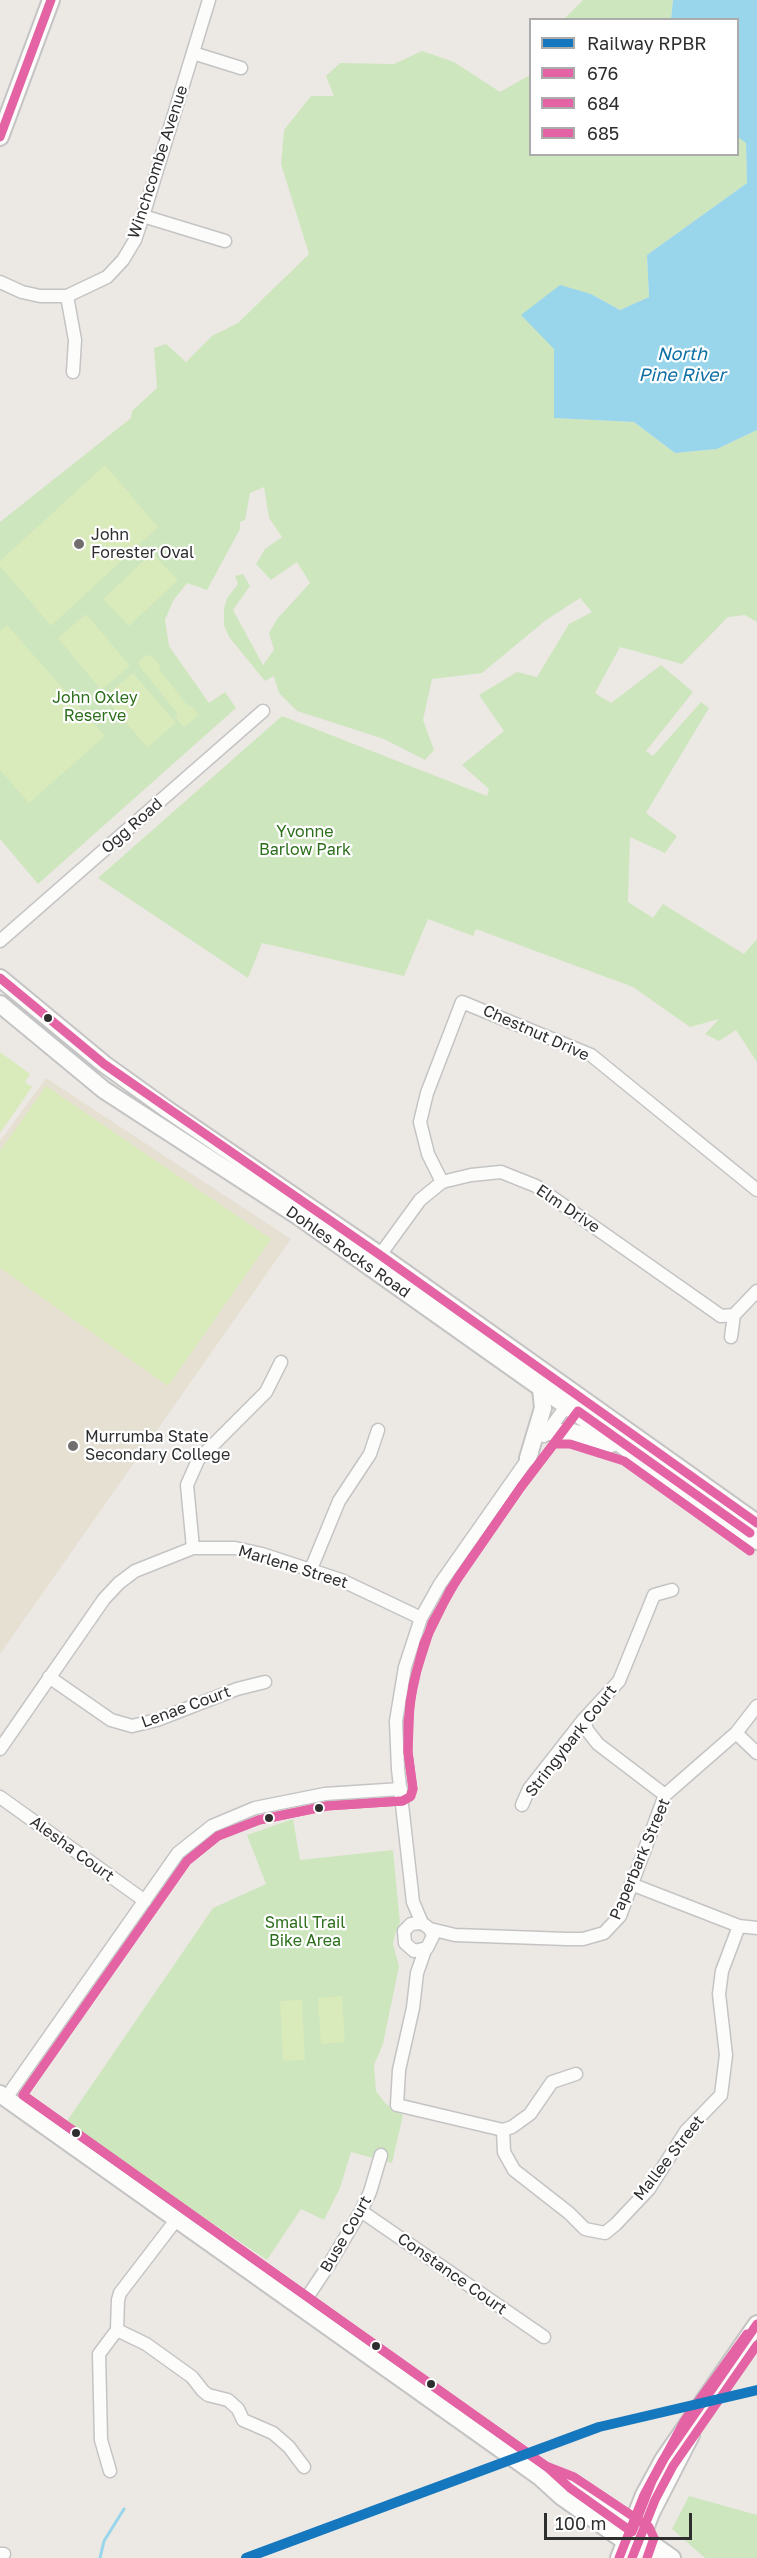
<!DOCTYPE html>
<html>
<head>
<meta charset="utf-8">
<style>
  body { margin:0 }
  #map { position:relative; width:757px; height:2558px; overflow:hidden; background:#ece8e4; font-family:"Golos Text",sans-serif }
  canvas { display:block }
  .legend { position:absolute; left:529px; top:18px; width:210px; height:138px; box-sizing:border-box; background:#fff; border:2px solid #ababab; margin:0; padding:8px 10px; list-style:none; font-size:18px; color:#2e2e2e }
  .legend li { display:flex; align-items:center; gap:12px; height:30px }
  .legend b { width:30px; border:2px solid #ababab }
  .scale { position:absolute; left:544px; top:2513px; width:148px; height:27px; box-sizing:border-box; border:3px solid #2e2e2e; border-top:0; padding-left:8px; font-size:18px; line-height:21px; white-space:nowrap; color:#2e2e2e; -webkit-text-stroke:4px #fff; paint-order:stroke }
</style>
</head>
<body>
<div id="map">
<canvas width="757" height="2558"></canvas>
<ul class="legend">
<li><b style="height:8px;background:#1578be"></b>Railway RPBR</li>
<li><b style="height:8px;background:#e463a4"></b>676</li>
<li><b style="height:8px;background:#e463a4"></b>684</li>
<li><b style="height:8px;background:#e463a4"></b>685</li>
</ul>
<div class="scale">100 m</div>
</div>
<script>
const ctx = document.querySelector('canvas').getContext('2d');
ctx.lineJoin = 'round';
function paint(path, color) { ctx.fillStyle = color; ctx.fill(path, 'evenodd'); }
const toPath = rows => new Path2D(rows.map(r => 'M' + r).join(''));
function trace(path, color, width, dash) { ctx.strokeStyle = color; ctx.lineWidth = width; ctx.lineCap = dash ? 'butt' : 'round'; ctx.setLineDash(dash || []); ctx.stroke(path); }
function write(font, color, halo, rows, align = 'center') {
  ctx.font = font + ' "Golos Text",sans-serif'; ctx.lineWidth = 4.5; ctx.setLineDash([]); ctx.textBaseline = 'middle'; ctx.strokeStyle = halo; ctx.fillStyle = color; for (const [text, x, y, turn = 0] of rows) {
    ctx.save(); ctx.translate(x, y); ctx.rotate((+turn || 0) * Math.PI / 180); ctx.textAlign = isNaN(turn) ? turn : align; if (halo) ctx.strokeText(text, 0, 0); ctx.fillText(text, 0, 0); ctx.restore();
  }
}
const education = toPath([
  [46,1078,291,1239,0,1654,0,1141]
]);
const green = toPath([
  [583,0,673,0,671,19,564,19],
  [422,51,454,62,500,92,530,75,530,154,738,154,738,137,746,142,747,183,647,255,649,297,620,310,591,294,554,349,555,418,634,422,675,453,717,449,757,430,757,622,745,615,728,617,682,664,620,647,595,693,611,703,661,665,693,692,646,751,653,756,701,702,709,708,646,813,677,836,665,853,630,837,628,902,653,918,663,904,744,954,757,939,757,1062,736,1030,719,1041,705,1034,719,1019,690,1027,633,987,476,929,473,936,428,919,404,976,262,943,248,978,98,878,282,716,487,796,489,789,462,765,504,731,479,695,517,672,537,677,569,624,592,612,580,598,546,620,482,673,432,679,423,720,434,750,425,760,384,739,297,711,279,693,274,676,265,681,229,637,224,625,224,609,227,598,238,584,235,576,243,574,250,586,233,610,263,665,274,650,269,633,277,619,310,583,297,562,271,580,256,564,265,549,282,537,269,518,264,487,250,493,245,520,240,522,240,529,207,590,187,583,173,601,165,620,169,646,209,703,225,692,236,708,38,884,0,839,0,522,131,418,132,411,157,388,154,348,166,344,186,362,212,336,238,323,309,254,281,164,284,130,311,96,334,96,326,76,340,63,394,64],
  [293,1819,300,1860,393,1850,400,1923,395,1934,393,1944,399,1966,383,2044,374,2065,376,2091,386,2104,403,2115,392,2163,351,2152,340,2188,324,2220,301,2209,267,2260,65,2124,213,1908,266,1884,247,1835],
  [689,2496,757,2515,757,2558,705,2558,672,2529]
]);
const pitch = toPath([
  [105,465,158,527,51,626,0,566,0,561],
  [152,553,178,580,129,626,103,599],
  [86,614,130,666,101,690,58,638],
  [7,625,105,736,29,803,0,770,0,631],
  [146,655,152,656,161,667,159,669,188,706,190,705,199,715,184,727,175,717,178,714,140,667,139,661],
  [133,673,176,723,147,747,104,697],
  [0,1052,30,1074,25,1082,32,1087,0,1133],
  [46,1086,271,1239,168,1386,0,1268,0,1151],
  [342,1996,345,2042,321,2044,318,1998],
  [302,2000,305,2060,283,2061,280,2001]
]);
const water = toPath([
  [673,0,757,0,757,430,717,449,675,453,634,422,554,418,554,349,521,315,560,285,591,294,620,310,649,297,647,255,747,183,746,143,738,137,738,20,671,19]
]);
const stream = toPath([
  [100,2558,104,2541,124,2509]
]);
const street = toPath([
  [193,53,241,68],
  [143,216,225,241],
  [0,282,22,292,40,296,67,296,107,277,123,260,135,240,143,216,209,0],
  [67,296,75,340,73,372],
  [0,941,263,711],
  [442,1182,428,1154,420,1122,427,1093,462,1002,591,1055,757,1190],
  [380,1255,420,1200,442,1182,471,1175,501,1172,536,1186,721,1316,734,1315,757,1291],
  [731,1337,734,1315],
  [544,1436,571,1400],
  [193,1548,187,1485,198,1460,266,1392,281,1362],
  [311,1569,339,1501,370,1454,378,1430],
  [49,1677,111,1720,132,1726,157,1720,237,1689,265,1682],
  [584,1719,587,1730,598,1744,665,1795],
  [736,1733,757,1753],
  [0,1749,104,1599,119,1583,135,1571,193,1548,235,1548,262,1554,341,1580,421,1618],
  [0,1797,145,1901],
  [522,1805,529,1789,584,1719,619,1681,654,1595,672,1590],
  [631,1884,739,1926,757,1928],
  [422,1923,411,1924,404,1931,405,1943,414,1951,427,1948,433,1936,430,1929,422,1923,413,1902,398,1769,396,1721,405,1667,421,1618,440,1584,532,1453],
  [430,1929,455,1935,567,1939,583,1939,604,1933,620,1916,665,1795,736,1733,757,1706],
  [425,1950,417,1973,413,2008,399,2070,397,2105,503,2130,512,2127,530,2114,552,2082,576,2074],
  [6,2098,178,1853,212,1826,255,1808,325,1794,401,1789],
  [503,2130,504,2152,514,2170,569,2213,585,2229,605,2233,616,2224,649,2189,686,2131,721,2095,726,2055,719,1994,722,1971,739,1926],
  [361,2211,544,2337],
  [300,2308,330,2263,361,2211,370,2192,381,2155],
  [117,2330,146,2344,192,2377,203,2391,208,2395,228,2400,238,2409,243,2420,273,2433,289,2447,304,2467],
  [110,2471,101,2440,99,2354,117,2330,118,2300,120,2293,176,2220],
  [0,2554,4,2554]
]);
const secondary = toPath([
  [0,137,51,0],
  [0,978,104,1064,168,1110,380,1255,757,1523],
  [0,1004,104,1090,298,1216,757,1541],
  [548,1432,572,1432,611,1444],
  [528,1458,543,1408,541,1388],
  [0,2094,540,2477,562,2497,649,2558],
  [552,2481,568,2487,589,2500,672,2558],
  [619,2558,644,2495,663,2460,757,2324],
  [634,2558,651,2513,691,2435]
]);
const bus1 = toPath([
  [0,137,51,0],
  [0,978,104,1064,380,1255,757,1523],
  [619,2558,644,2495,663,2460,757,2324]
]);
const bus2 = toPath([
  [632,2558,655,2500,673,2466,757,2345],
  [647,2558,654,2538,649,2527,574,2477,546,2466,23,2095,187,1861,218,1836,259,1820,327,1806,402,1801,410,1797,413,1789,408,1752,408,1722,413,1685,424,1643,450,1590,521,1487,554,1444,570,1444,624,1461,750,1551]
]);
const bus3 = toPath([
  [747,2334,685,2420,652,2481,632,2532,570,2488,547,2467,23,2095,187,1861,218,1836,259,1820,327,1806,403,1801,411,1796,413,1789,408,1752,410,1702,417,1670,432,1623,459,1576,521,1487,578,1411,750,1533]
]);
const rail1 = toPath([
  [246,2558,599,2427,757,2390]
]);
const markers = [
  [79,544,6,"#706f6e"],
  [48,1018,5,"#2e2e2e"],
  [73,1446,6,"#706f6e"],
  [319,1808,5,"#2e2e2e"],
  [269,1818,5,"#2e2e2e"],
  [76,2133,5,"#2e2e2e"],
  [376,2346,5,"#2e2e2e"],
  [431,2384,5,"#2e2e2e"]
];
const streetNames = [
  ["Winchcombe Avenue",158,162,-72],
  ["Ogg Road",132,826,-41],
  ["Chestnut Drive",536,1033,24],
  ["Elm Drive",568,1209,34],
  ["Dohles Rocks Road",348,1252,35],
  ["Marlene Street",293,1567,17],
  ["Lenae Court",186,1707,-20],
  ["Stringybark Court",571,1741,-52],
  ["Alesha Court",72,1849,36],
  ["Paperbark Street",640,1859,-67],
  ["Mallee Street",669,2158,-52],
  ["Buse Court",346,2234,-60],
  ["Constance Court",452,2274,35]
];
const poiNames = [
  ["John",91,535],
  ["Forester Oval",91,553],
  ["Murrumba State",85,1437],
  ["Secondary College",85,1455]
];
const parkNames = [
  ["John Oxley",95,698],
  ["Reserve",95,716],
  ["Yvonne",305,832],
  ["Barlow Park",305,850],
  ["Small Trail",305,1923],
  ["Bike Area",305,1941]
];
const waterNames = [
  ["North",682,354],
  ["Pine River",682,375]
];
paint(education, '#e6e0d3');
paint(green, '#cee6be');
paint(pitch, '#d9eabb');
paint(water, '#99d6ec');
trace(stream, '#99d6ec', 3);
trace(street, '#c5c4c5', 15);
trace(secondary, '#c5c4c5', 20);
trace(street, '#fcfcfb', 12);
trace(secondary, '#fcfcfb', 16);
trace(bus1, '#e463a4', 9);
trace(bus2, '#e463a4', 9);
trace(bus3, '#e463a4', 9);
trace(rail1, '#1578be', 10);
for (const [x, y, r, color] of markers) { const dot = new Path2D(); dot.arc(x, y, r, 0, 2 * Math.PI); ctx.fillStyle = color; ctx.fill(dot); trace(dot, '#fff', 2); }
write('16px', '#2e2e2e', '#fff', streetNames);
write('16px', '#2e2e2e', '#fff', poiNames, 'left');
write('16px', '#2c6e1b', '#fff', parkNames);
write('italic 18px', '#0d6fa3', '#fff', waterNames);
</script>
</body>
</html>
